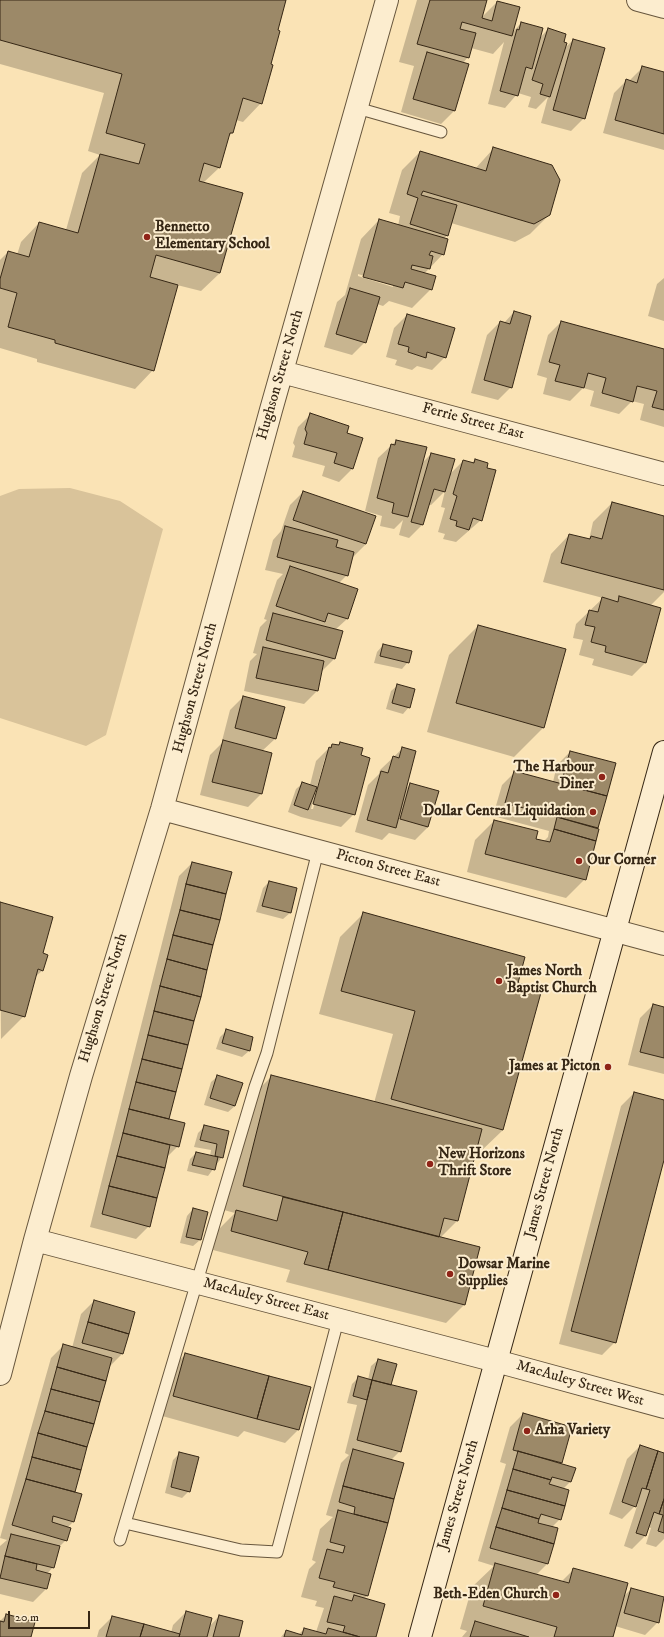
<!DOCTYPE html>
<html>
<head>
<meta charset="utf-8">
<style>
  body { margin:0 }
  #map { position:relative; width:664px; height:1637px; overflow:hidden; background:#fae3b5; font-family:"IM FELL DW Pica",serif }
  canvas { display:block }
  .scale { position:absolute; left:8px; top:1611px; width:82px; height:18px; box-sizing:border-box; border:2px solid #362715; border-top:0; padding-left:5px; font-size:12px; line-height:14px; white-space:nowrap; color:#362715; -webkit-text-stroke:3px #fcedcf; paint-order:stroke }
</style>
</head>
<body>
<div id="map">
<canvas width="664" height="1637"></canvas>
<div class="scale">20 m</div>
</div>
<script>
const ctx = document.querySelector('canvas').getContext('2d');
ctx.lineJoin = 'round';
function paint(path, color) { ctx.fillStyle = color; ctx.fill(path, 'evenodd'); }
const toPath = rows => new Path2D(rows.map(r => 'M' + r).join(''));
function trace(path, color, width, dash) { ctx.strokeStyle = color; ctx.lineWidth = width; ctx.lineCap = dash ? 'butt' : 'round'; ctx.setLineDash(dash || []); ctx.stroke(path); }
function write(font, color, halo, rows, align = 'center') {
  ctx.font = font + ' "IM FELL DW Pica",serif'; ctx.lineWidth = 4; ctx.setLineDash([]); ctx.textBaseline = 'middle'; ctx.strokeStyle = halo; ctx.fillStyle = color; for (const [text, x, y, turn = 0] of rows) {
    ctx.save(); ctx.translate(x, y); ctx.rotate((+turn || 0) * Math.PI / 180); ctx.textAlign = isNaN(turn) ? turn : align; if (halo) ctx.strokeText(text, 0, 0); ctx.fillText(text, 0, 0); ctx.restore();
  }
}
const green = toPath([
  [70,488,120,501,163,529,106,735,86,746,0,718,0,496,19,489]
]);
const shadow = toPath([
  [0,0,285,0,276,31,279,32,261,103,243,122,236,120,232,133,228,137,220,167,203,183,220,273,201,291,177,285,153,370,135,389,37,362,37,359,0,348,0,260,8,252,17,255,21,242,39,223,66,230,82,173,100,155,88,151,104,93,0,64],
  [417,0,486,0,481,18,497,2,512,33,521,23,539,39,548,29,563,42,563,50,573,40,584,118,571,131,541,123,548,97,536,109,528,107,531,97,518,93,505,108,488,104,504,42,493,54,471,48,468,57,463,63,467,65,454,111,441,124,401,112,414,66,399,62],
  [643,67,664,73,664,150,603,133,614,93,627,80,629,81],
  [494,148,549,215,530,234,515,242,451,223,447,235,444,239,443,254,424,274,431,289,412,308,389,301,383,306,377,304,365,342,352,355,324,347,337,302,345,295,361,239,379,220,398,226,400,216,389,213,402,170,420,152,475,169],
  [358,274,393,285,393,287,358,276],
  [664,278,664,321,648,316,657,284],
  [514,312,511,387,498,400,471,393,487,335,500,322,504,323],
  [407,315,445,357,432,370,417,366,412,370,395,365,397,360,386,357,394,328],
  [561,322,664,350,664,427,640,420,644,404,632,401,619,414,590,406,594,391,583,388,570,401,543,394,547,378,537,375,548,335],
  [311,414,346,433,352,469,339,482,322,476,325,466,292,457,295,446,293,443,298,427],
  [396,441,421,464,431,454,449,475,463,461,472,463,475,460,481,520,456,542,443,539,445,534,438,532,445,508,441,507,445,491,431,505,428,504,422,525,409,538,399,535,403,520,394,529,380,526,382,516,365,511,378,458],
  [303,492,375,516,366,544,353,557,347,575,339,583,347,619,335,630,342,632,334,659,321,672,317,691,304,704,244,691,250,661,257,654,253,653,260,627,267,620,264,619,277,580,283,574,265,570,273,540,281,531,290,505],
  [612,503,664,517,664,592,650,606,645,663,632,676,592,665,594,659,579,655,583,640,573,638,576,624,603,598,543,582,551,554,569,535,589,540,593,522],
  [478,626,544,727,514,757,427,732,449,655],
  [383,645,408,662,402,669,374,663,377,652],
  [398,685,409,707,403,714,386,709,391,691],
  [243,697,276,738,262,751,271,754,261,794,248,807,200,795,210,755,224,741,222,741,230,710],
  [340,743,354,814,341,827,301,817,288,812,296,789,303,783,310,785,316,761,332,745,337,746],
  [328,755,313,809,311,809,325,758],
  [403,748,405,790,410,784,437,792,428,827,415,840,389,833,382,840,355,832,368,785,379,774,380,770],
  [570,752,615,764,596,829,585,879,566,898,467,872,475,840,494,821,535,840,543,842,548,837,549,831,493,816,502,785,515,772,553,782,557,765],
  [192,863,168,1120,178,1146,166,1158,149,1226,136,1239,90,1227,179,876],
  [269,882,290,913,283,919,256,912,263,888],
  [0,903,42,954,43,970,34,978,24,1016,1,1039],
  [363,914,517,984,503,1130,479,1153,475,1152,457,1221,440,1238,464,1305,446,1323,286,1282,290,1270,213,1250,218,1230,235,1213,220,1209,249,1099,272,1076,374,1103,393,1034,319,1014,340,937],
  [653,1005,664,1008,664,1074,628,1065,640,1018],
  [227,1030,252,1038,249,1051,242,1057,216,1049,220,1037],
  [218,1076,235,1106,228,1112,204,1105,211,1082],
  [634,1093,664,1101,664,1156,615,1342,602,1355,559,1344,621,1106],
  [204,1127,227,1132,222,1157,208,1176,187,1171,190,1159,196,1153,210,1156,211,1150,194,1147,198,1133],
  [193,1209,200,1240,193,1246,180,1243,187,1216],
  [94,1301,134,1312,122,1354,109,1367,73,1493,73,1522,67,1528,66,1540,58,1548,53,1567,47,1574,46,1589,33,1602,0,1594,0,1546,7,1540,0,1538,51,1358,64,1345,72,1348,81,1314],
  [186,1354,298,1430,285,1443,244,1431,238,1437,155,1414,167,1372],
  [378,1360,391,1384,400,1451,391,1460,387,1522,367,1596,364,1599,375,1637,281,1637,286,1631,298,1635,304,1629,316,1632,324,1608,315,1606,317,1601,301,1597,309,1569,316,1562,312,1560,320,1529,333,1517,326,1515,341,1463,349,1455,345,1453,357,1405,347,1403,352,1384,358,1378,368,1380,371,1366],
  [523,1414,571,1428,561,1464,571,1481,563,1489,560,1519,551,1528,557,1529,547,1564,536,1575,561,1582,574,1569,624,1596,631,1589,664,1598,658,1622,645,1635,615,1626,612,1637,462,1637,467,1631,460,1629,472,1587,494,1566,478,1561,506,1464,500,1462,510,1427],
  [640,1446,664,1454,664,1539,656,1547,646,1544,651,1528,648,1527,645,1536,632,1549,624,1546,638,1503,622,1519,609,1514,627,1459],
  [180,1453,189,1491,182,1498,165,1493,173,1460],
  [186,1612,209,1627,219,1616,238,1637,97,1637,99,1630,112,1617,171,1633,173,1625],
  [6,1615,30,1637,0,1637,0,1621]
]);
const building = toPath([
  [0,0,286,0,278,30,280,31,271,64,273,65,262,104,243,98,233,133,230,133,220,168,204,163,199,181,243,193,220,273,156,255,150,277,178,285,154,371,55,343,55,340,8,327,17,293,0,288,0,279,8,251,29,257,39,222,78,233,100,154,139,164,145,144,106,133,122,74,0,40,0,0],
  [430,0,487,0,482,18,492,21,497,1,520,7,512,36,462,22,460,29,476,33,469,58,417,44,430,0],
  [521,22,543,28,532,69,526,67,518,96,500,91,517,29,519,30,521,22],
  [548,28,566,34,564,42,567,43,550,97,540,94,543,84,532,80,548,28],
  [573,39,605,48,585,119,553,110,573,39],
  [427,52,469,64,455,111,413,99,427,52],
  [642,66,664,72,664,134,615,120,626,79,637,83,642,66],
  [493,147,552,165,560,180,550,215,534,224,423,191,421,195,457,205,448,236,410,224,418,198,407,194,420,151,486,171,493,147],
  [379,219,448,239,444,255,431,251,429,255,433,256,430,269,412,265,411,269,436,276,432,290,405,282,403,288,363,277,379,219],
  [350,288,380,297,366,343,336,334,350,288],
  [514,311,531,316,512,388,484,380,500,321,510,324,514,311],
  [407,314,455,328,446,358,427,352,426,358,408,352,409,347,398,344,407,314],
  [561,321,664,349,664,410,652,407,657,391,637,386,633,402,602,393,606,378,588,373,584,388,555,381,560,365,549,362,561,321],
  [310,413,349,426,347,433,363,438,353,469,334,463,337,453,304,444,307,433,305,429,310,413],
  [396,440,427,447,408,517,392,513,394,503,377,498,391,444,395,445,396,440],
  [431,453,455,459,445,492,434,489,423,525,411,522,431,453],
  [475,459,488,463,487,468,496,470,482,521,473,518,469,530,456,526,457,521,450,519,457,496,453,494,463,460,474,463,475,459],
  [303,491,376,516,366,544,293,520,303,491],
  [612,502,664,516,664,590,561,563,569,534,590,539,591,536,602,539,612,502],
  [285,526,338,540,336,547,354,552,348,576,277,557,285,526],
  [290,566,358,589,348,619,328,613,325,622,276,606,290,566],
  [619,596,661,608,646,663,605,652,606,646,591,642,595,627,585,625,589,610,598,612,602,597,618,602,619,596],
  [273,613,343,631,335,659,266,640,273,613],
  [478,625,566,649,544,728,456,703,478,625],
  [383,644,412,651,409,663,380,656,383,644],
  [263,647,324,661,318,691,256,678,263,647],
  [397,684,415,689,410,708,392,703,397,684],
  [243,696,285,707,276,739,235,728,243,696],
  [223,740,272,753,262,794,212,782,223,740],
  [340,742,363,748,361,755,370,758,355,815,313,804,329,747,331,748,332,744,339,745,340,742],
  [402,747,416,751,396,828,367,820,381,771,388,773,393,756,399,758,402,747],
  [570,751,616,763,607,796,561,784,570,751],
  [514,771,607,796,598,828,505,803,514,771],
  [302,782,317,787,308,810,294,805,302,782],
  [410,783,439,791,428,827,400,819,410,783],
  [557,817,599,829,596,841,554,829,557,817],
  [494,820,538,831,536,839,550,842,554,829,596,841,586,880,485,854,494,820],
  [192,862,232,872,226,894,186,884,192,862],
  [269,881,297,888,291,913,262,906,269,881],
  [186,884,226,894,220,920,180,910,186,884],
  [0,902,53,917,43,953,48,955,43,971,38,969,25,1017,0,1010,0,902],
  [180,910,220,920,213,945,173,935,180,910],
  [363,912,525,957,518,983,542,989,503,1130,391,1099,415,1011,341,991,363,912],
  [173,935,213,945,207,970,167,959,173,935],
  [167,959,207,970,201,997,160,986,167,959],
  [160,986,201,997,194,1021,154,1011,160,986],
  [653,1004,664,1007,664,1058,640,1052,653,1004],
  [154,1011,194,1021,188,1045,148,1035,154,1011],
  [226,1029,253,1037,250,1051,222,1043,226,1029],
  [148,1035,188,1045,182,1069,142,1059,148,1035],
  [142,1059,182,1069,176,1092,136,1082,142,1059],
  [217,1075,243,1083,235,1106,210,1098,217,1075],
  [271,1075,482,1129,458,1221,444,1218,439,1237,243,1186,271,1075],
  [136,1082,176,1092,169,1119,129,1109,136,1082],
  [634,1092,664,1100,664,1160,616,1343,571,1331,634,1092],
  [129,1109,185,1123,179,1147,123,1133,129,1109],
  [204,1125,229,1131,223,1158,215,1156,217,1144,200,1140,204,1125],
  [123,1133,170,1145,165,1168,117,1156,123,1133],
  [196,1152,218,1157,215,1170,192,1165,196,1152],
  [117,1156,165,1168,157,1198,109,1186,117,1156],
  [109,1186,157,1198,150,1227,102,1214,109,1186],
  [283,1197,343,1212,328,1270,304,1264,308,1252,231,1231,236,1210,277,1221,283,1197],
  [193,1208,208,1212,201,1240,186,1237,193,1208],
  [343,1212,480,1247,465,1305,328,1270,343,1212],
  [94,1300,135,1312,129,1334,88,1322,94,1300],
  [88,1322,129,1334,123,1354,82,1343,88,1322],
  [63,1344,112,1358,106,1381,57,1367,63,1344],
  [185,1353,269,1376,257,1419,173,1396,185,1353],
  [378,1359,397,1364,391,1385,372,1380,378,1359],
  [57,1367,106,1381,100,1402,51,1389,57,1367],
  [269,1376,311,1387,299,1430,257,1419,269,1376],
  [358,1376,372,1380,367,1400,353,1396,358,1376],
  [372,1380,417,1391,401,1452,357,1440,372,1380],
  [51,1389,100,1402,94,1424,45,1411,51,1389],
  [45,1411,94,1424,87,1447,38,1433,45,1411],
  [523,1413,572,1427,562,1463,513,1450,523,1413],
  [38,1433,87,1447,81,1470,32,1457,38,1433],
  [640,1445,658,1451,646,1489,642,1488,636,1507,622,1502,640,1445],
  [353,1449,404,1463,394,1499,343,1486,353,1449],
  [518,1451,576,1468,571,1482,552,1477,551,1480,513,1469,518,1451],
  [658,1451,664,1453,664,1499,659,1514,654,1512,646,1536,636,1533,650,1490,646,1489,658,1451],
  [179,1452,199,1457,190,1492,171,1487,179,1452],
  [32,1457,81,1470,75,1492,26,1479,32,1457],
  [513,1469,551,1480,549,1484,569,1490,565,1506,507,1490,513,1469],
  [26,1479,82,1494,74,1522,53,1516,52,1522,71,1528,67,1541,12,1525,26,1479],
  [343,1486,394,1499,388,1523,354,1514,355,1507,339,1502,343,1486],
  [507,1490,565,1506,561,1520,541,1514,539,1519,502,1508,507,1490],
  [664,1499,664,1533,658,1531,663,1515,659,1514,664,1499],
  [502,1508,539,1519,538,1523,558,1528,554,1544,496,1527,502,1508],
  [338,1510,388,1523,368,1596,333,1587,335,1582,319,1578,327,1549,343,1553,345,1546,330,1542,338,1510],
  [496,1527,554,1544,548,1564,490,1548,496,1527],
  [11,1534,60,1546,54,1568,5,1556,11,1534],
  [5,1556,37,1564,36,1570,51,1574,47,1589,0,1578,5,1556],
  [495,1563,569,1583,573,1568,628,1583,613,1637,554,1637,557,1627,483,1606,495,1563],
  [631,1588,664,1597,659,1623,624,1613,631,1588],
  [354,1595,385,1604,376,1637,360,1637,343,1632,345,1626,327,1622,334,1596,352,1601,354,1595],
  [186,1611,212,1618,207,1637,179,1637,186,1611],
  [6,1614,35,1622,31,1637,0,1637,0,1621,4,1622,6,1614],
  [219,1615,243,1621,239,1637,213,1637,219,1615],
  [112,1616,144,1624,140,1637,106,1637,112,1616],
  [475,1621,529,1637,470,1637,475,1621],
  [144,1624,180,1634,179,1637,140,1637,144,1624],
  [304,1628,326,1634,328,1628,360,1637,284,1637,286,1630,302,1635,304,1628]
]);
const lane = toPath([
  [357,108,441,132],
  [125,1523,241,1550,277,1552,338,1320],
  [120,1540,255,1087,267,1053,318,851]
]);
const street = toPath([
  [638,0,664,7],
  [282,372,664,474],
  [162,809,664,944],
  [35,1240,496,1361,664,1407],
  [0,1374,35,1240,81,1076,162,809,271,410,387,0]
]);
const secondary = toPath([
  [420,1637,664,752]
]);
const markers = [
  [147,237,4,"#8f2418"],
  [602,777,4,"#8f2418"],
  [593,812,4,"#8f2418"],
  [579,861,4,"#8f2418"],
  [499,981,4,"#8f2418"],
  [608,1067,4,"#8f2418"],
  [430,1164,4,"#8f2418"],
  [450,1274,4,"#8f2418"],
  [527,1431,4,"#8f2418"],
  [556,1595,4,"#8f2418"]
];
const poiNames = [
  ["Bennetto",155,228],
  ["Elementary School",155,245],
  ["The Harbour",594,768,"right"],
  ["Diner",594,785,"right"],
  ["Dollar Central Liquidation",585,812,"right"],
  ["Our Corner",587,861],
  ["James North",507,972],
  ["Baptist Church",507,989],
  ["James at Picton",600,1067,"right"],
  ["New Horizons",438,1155],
  ["Thrift Store",438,1172],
  ["Dowsar Marine",458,1265],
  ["Supplies",458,1282],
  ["Arha Variety",535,1431],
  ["Beth-Eden Church",548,1595,"right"]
];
const streetNames = [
  ["Hughson Street North",281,375,-74],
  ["Ferrie Street East",473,422,15],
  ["Hughson Street North",196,688,-75],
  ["Picton Street East",388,869,15],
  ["Hughson Street North",104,998,-73],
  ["James Street North",545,1183,-75],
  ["MacAuley Street East",266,1300,15],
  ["MacAuley Street West",580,1384,16],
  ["James Street North",459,1495,-74]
];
paint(green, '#d9c39a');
paint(shadow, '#0003');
paint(building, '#9c8968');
trace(building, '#362715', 1);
trace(lane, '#67563d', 13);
trace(street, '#67563d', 24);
trace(secondary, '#362715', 24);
trace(lane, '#fcedcf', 11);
trace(street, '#fcedcf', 22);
trace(secondary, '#fcedcf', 22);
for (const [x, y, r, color] of markers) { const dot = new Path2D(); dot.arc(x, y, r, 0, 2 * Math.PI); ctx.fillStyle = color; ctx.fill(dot); trace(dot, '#fcedcf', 1.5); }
write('bold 15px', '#362715', '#fcedcf', poiNames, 'left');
write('15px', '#362715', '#fcedcf', streetNames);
</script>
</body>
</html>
